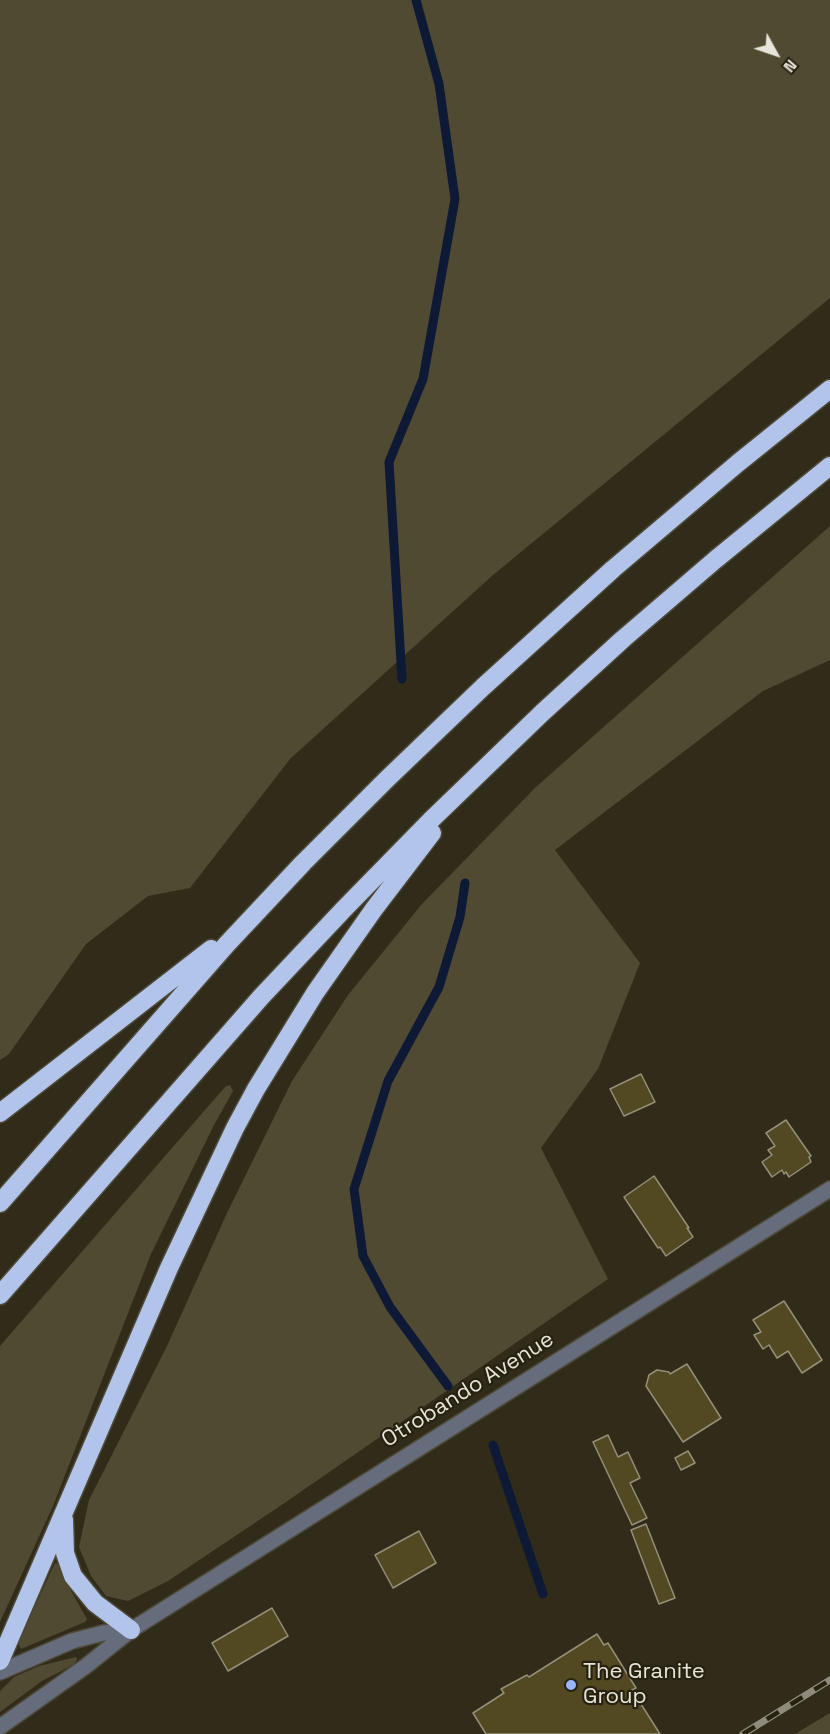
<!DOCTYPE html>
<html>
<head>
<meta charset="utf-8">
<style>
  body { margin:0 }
  #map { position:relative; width:830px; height:1734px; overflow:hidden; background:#312c19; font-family:"Space Grotesk",sans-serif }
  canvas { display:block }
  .north { position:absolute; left:746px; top:24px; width:60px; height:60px; -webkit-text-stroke:4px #272210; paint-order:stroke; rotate:130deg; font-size:16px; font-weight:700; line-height:24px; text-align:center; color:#e7e4d9 }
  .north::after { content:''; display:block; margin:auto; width:21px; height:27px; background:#e7e4d9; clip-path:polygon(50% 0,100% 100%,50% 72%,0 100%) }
</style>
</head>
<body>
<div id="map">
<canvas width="830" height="1734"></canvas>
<div class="north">N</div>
</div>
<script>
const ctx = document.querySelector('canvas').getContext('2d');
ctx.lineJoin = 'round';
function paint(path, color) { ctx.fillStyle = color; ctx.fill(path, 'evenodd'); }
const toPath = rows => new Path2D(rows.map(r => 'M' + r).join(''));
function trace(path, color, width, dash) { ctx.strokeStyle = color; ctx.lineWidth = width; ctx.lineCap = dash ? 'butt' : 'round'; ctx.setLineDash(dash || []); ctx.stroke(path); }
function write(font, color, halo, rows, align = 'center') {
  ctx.font = font + ' "Space Grotesk",sans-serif'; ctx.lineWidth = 4.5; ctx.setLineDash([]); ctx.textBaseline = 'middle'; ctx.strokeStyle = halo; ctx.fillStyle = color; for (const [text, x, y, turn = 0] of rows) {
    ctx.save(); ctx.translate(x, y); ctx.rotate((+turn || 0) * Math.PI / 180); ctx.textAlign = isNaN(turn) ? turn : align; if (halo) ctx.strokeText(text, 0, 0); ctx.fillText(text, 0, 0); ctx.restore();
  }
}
const green = toPath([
  [0,0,830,0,830,298,493,575,290,759,190,888,148,896,86,944,9,1054,0,1060],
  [830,526,830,660,763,691,555,850,640,963,598,1069,541,1148,608,1279,286,1502,168,1581,128,1601,106,1596,91,1576,79,1547,89,1500,167,1346,227,1213,292,1081,348,995,422,904,536,787],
  [230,1085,233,1091,214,1125,151,1254,53,1506,0,1622,0,1346,225,1087],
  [55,1563,61,1565,71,1591,87,1619,85,1622,21,1649,18,1643],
  [76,1657,77,1660,73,1665,42,1681,0,1712,0,1691,14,1677,39,1666],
  [830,1713,830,1734,795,1734]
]);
const stream = toPath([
  [402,679,389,462,423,379,455,199,439,84,416,0],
  [448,1386,390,1307,363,1256,354,1189,388,1081,439,987,460,917,465,883],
  [493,1445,543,1594]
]);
const building = toPath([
  [641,1074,655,1102,624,1116,610,1089,641,1074],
  [786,1120,811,1156,809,1157,811,1162,789,1177,786,1172,784,1174,782,1170,772,1177,762,1162,772,1155,768,1150,775,1146,766,1133,786,1120],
  [654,1176,689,1228,687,1228,693,1237,666,1256,660,1247,658,1248,624,1197,654,1176],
  [784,1301,822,1360,802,1373,788,1351,777,1358,769,1345,763,1349,754,1335,761,1332,753,1320,784,1301],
  [687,1364,721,1418,683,1442,646,1386,649,1375,657,1370,669,1372,670,1374,687,1364],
  [608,1435,618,1457,628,1452,640,1478,630,1483,647,1518,632,1525,593,1442,608,1435],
  [688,1451,695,1463,681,1470,675,1458,688,1451],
  [646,1524,675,1598,659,1604,631,1530,646,1524],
  [419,1531,436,1563,393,1588,375,1555,419,1531],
  [272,1608,288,1636,228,1671,212,1643,272,1608],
  [597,1634,604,1645,608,1643,636,1688,632,1690,660,1734,486,1734,473,1713,504,1693,501,1689,527,1675,529,1677,597,1634]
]);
const minor = toPath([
  [0,1672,72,1641,103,1633,131,1630],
  [0,1727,86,1666,131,1630,830,1189]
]);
const highway = toPath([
  [0,1113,211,949],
  [0,1203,227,944,303,863,387,779,483,687,613,569,738,463,830,389],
  [0,1295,261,997,343,910,431,820,543,712,623,639,715,560,830,466],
  [64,1519,65,1553,73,1576,95,1603,131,1630],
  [0,1661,169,1268,235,1128,256,1089,315,993,374,909,432,833]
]);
const rail = toPath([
  [743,1734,830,1680]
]);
const markers = [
  [571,1685,6,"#98b5fd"]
];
const streetNames = [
  ["Otrobando Avenue",468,1390,-32]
];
const poiNames = [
  ["The Granite",583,1672],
  ["Group",583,1697]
];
paint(green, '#504a33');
trace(stream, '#0e1936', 9);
paint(building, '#524821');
trace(building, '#958f7a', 1.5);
trace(minor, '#4e4938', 18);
trace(highway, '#4e4938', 21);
trace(minor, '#656c7c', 15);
trace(highway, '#b3c4eb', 18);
trace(rail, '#8f8b7c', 7);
trace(rail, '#272210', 4.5, [14]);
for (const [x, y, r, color] of markers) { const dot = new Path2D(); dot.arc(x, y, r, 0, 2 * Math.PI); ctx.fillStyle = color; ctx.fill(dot); trace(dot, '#272210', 2); }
write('22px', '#e7e4d9', '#272210', streetNames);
write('22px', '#e7e4d9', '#272210', poiNames, 'left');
</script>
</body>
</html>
